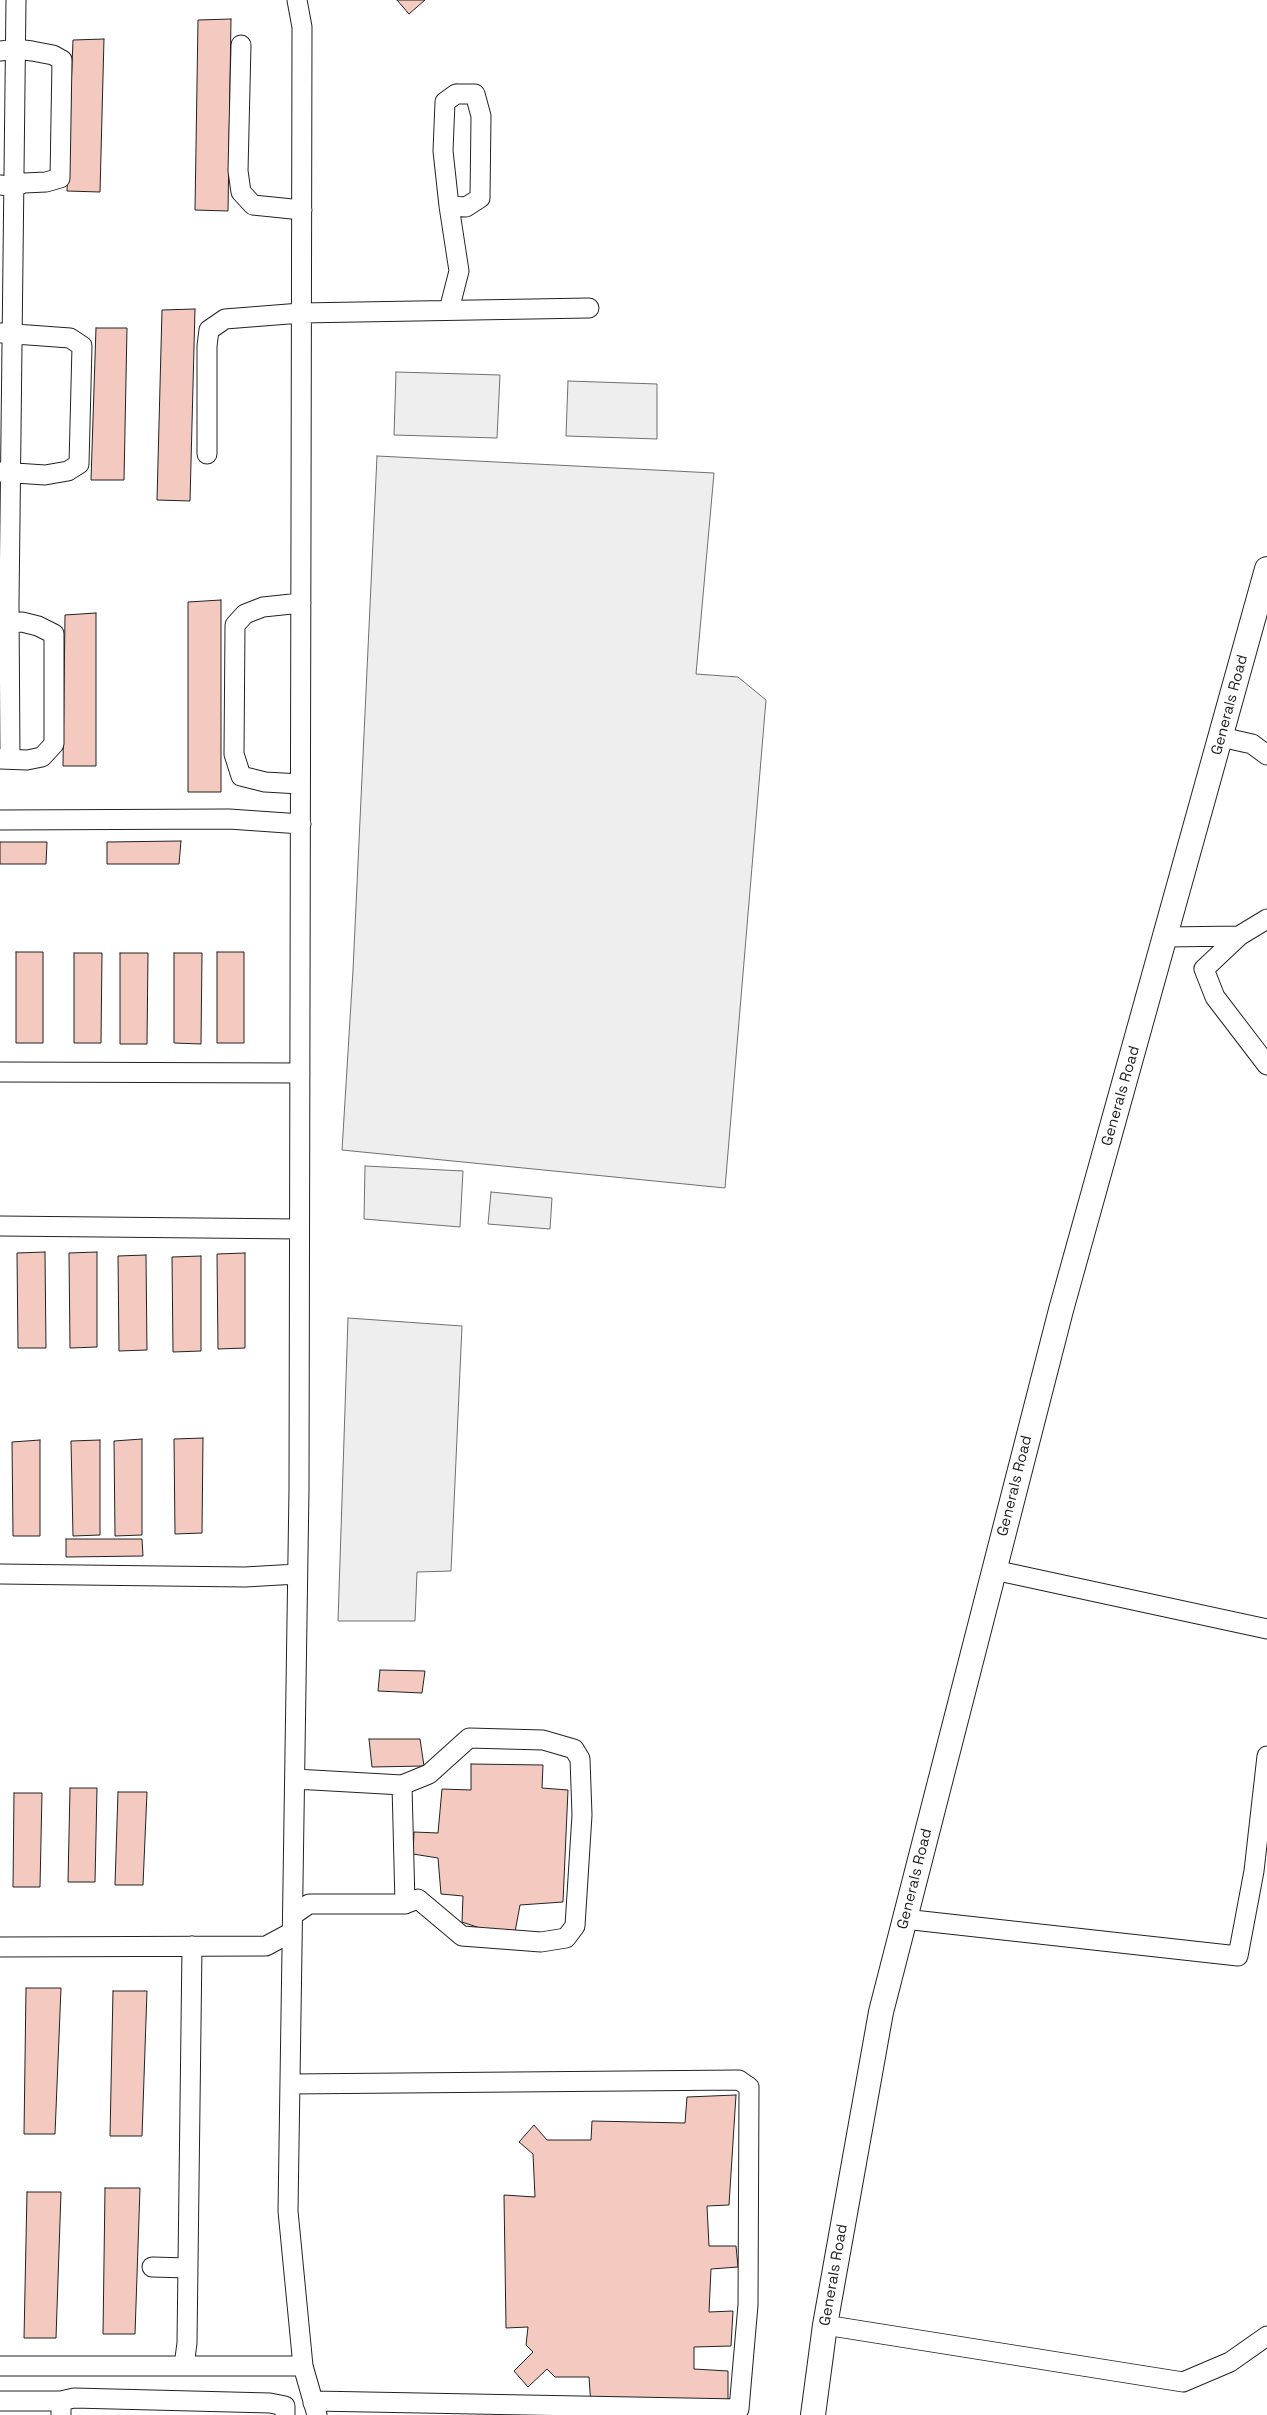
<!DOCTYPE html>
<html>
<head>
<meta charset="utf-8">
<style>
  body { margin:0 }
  canvas { display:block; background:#fff }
</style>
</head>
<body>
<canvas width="1267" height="2415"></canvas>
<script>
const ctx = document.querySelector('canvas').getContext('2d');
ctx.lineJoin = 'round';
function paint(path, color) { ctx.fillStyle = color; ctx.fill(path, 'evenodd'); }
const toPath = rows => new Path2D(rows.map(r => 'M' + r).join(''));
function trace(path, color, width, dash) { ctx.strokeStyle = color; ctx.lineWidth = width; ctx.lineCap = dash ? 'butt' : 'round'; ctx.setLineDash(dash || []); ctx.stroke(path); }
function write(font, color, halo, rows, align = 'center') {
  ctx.font = font + ' "Space Grotesk",sans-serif'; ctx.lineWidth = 4; ctx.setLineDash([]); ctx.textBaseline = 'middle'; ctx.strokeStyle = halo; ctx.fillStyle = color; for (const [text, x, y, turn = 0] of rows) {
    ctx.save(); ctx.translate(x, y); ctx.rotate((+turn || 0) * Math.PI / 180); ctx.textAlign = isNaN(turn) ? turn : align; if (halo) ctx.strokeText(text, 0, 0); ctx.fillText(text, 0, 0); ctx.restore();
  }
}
const green = toPath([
  [396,372,500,375,497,438,394,435,396,372],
  [568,381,657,384,657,439,566,436,568,381],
  [377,456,714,473,696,674,738,677,766,700,725,1188,342,1150,353,970,377,456],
  [365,1166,463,1171,460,1227,364,1219,365,1166],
  [491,1192,552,1198,550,1229,488,1224,491,1192],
  [348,1318,462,1326,451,1571,417,1572,415,1621,338,1621,348,1318]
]);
const building = toPath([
  [397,0,425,0,409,14,397,0],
  [231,19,228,211,195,210,198,20,231,19],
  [104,39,100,192,67,191,73,40,104,39],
  [195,309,190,501,157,500,162,310,195,309],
  [96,328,127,328,124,480,91,480,96,328],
  [221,600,221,792,188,792,188,602,221,600],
  [96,613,96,766,63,766,65,615,96,613],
  [181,841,179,864,107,864,107,842,181,841],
  [0,842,47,842,46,864,0,864,0,842],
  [16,952,43,952,43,1043,16,1043,16,952],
  [217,952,244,952,244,1043,217,1043,217,952],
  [74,953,102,953,101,1043,74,1043,74,953],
  [120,953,148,953,147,1044,120,1044,120,953],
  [174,953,202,953,201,1044,174,1043,174,953],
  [45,1252,46,1348,18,1348,17,1253,45,1252],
  [97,1252,97,1347,70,1348,69,1253,97,1252],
  [245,1253,245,1348,218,1349,217,1254,245,1253],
  [146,1255,147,1350,119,1351,118,1256,146,1255],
  [201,1256,201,1351,173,1352,172,1257,201,1256],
  [203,1438,202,1533,175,1534,174,1439,203,1438],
  [142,1439,142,1535,115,1536,114,1441,142,1439],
  [40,1440,40,1536,13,1536,12,1442,40,1440],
  [100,1440,100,1535,73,1536,71,1441,100,1440],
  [66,1539,142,1539,143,1556,66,1557,66,1539],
  [380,1670,425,1671,422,1693,378,1691,380,1670],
  [369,1739,420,1739,424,1766,372,1767,369,1739],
  [471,1764,543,1765,542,1788,568,1790,563,1902,520,1905,515,1932,489,1931,462,1922,463,1896,441,1894,438,1858,413,1854,414,1832,438,1833,442,1789,471,1790,471,1764],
  [70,1788,97,1788,95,1882,68,1882,70,1788],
  [118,1792,147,1792,143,1885,115,1885,118,1792],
  [14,1793,42,1793,40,1887,13,1887,14,1793],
  [26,1988,61,1988,55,2134,24,2134,26,1988],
  [113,1991,147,1991,142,2136,110,2136,113,1991],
  [736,2095,729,2205,707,2206,709,2246,736,2246,738,2267,711,2269,709,2312,733,2311,731,2346,694,2347,694,2369,728,2371,728,2407,591,2406,589,2377,555,2377,547,2369,528,2387,514,2371,533,2352,526,2345,528,2327,506,2328,504,2195,535,2197,533,2154,519,2142,534,2125,547,2140,591,2140,592,2121,685,2123,687,2097,736,2095],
  [105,2188,140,2188,135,2334,103,2334,105,2188],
  [27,2192,61,2192,56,2338,24,2338,27,2192]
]);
const minor = toPath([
  [297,0,302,27,299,1489,288,2211,303,2366,317,2415],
  [241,45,238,171,241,192,253,205,302,210],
  [0,51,16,49,32,51,53,55,62,60,60,178,46,182,24,183,14,187,0,185],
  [456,94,475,94,481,116,480,198,466,207,449,206,443,151,445,102,456,94],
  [449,310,459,271,449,206],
  [207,454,207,346,209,330,225,319,301,313,589,308],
  [0,472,45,475,68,471,79,464,82,346,70,338,1,333],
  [0,624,22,622,38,626,54,634,54,744,42,757,27,760,0,759],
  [1221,737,1252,744,1267,755],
  [10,759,9,604,16,0],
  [300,784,265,782,241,776,234,754,235,625,245,614,263,607,301,603],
  [0,820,229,819,301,824],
  [1239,936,1204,969,1215,997,1267,1065],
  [1166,937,1239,936,1267,919],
  [0,1072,300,1073],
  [0,1226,299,1229],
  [994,1570,1267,1629],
  [0,1574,245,1577,297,1574],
  [295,1779,402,1785],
  [293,1915,309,1904,405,1904,418,1899,462,1936,541,1942,566,1938,575,1926,582,1815,580,1759,574,1749,543,1740,469,1738,429,1774,402,1785,405,1904],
  [904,1919,1238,1956,1254,1871,1267,1756],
  [0,1947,266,1946,292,1932],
  [290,2084,739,2080,749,2087,748,2305,739,2409,314,2401,313,2403],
  [152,2267,188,2268],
  [825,2325,1183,2382,1230,2362,1267,2336],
  [0,2366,303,2366],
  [184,2366,187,2343,192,1946],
  [0,2401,61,2401,61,2415],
  [61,2401,74,2398,270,2403,285,2406,285,2415]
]);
const tertiary = toPath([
  [813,2415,825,2325,881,2012,1061,1310,1267,569]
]);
const streetNames = [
  ["Generals Road",1230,705,-75],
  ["Generals Road",1121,1096,-74],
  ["Generals Road",1015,1486,-76],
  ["Generals Road",915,1879,-76],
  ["Generals Road",834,2275,-80]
];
paint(green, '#eee');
trace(green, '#6f6f6f', 1);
paint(building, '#f3c9c0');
trace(building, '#222', 1);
trace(minor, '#222', 21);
trace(tertiary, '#222', 26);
trace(minor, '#fff', 19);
trace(tertiary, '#fff', 24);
write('15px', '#222', '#fff', streetNames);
</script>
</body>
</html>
